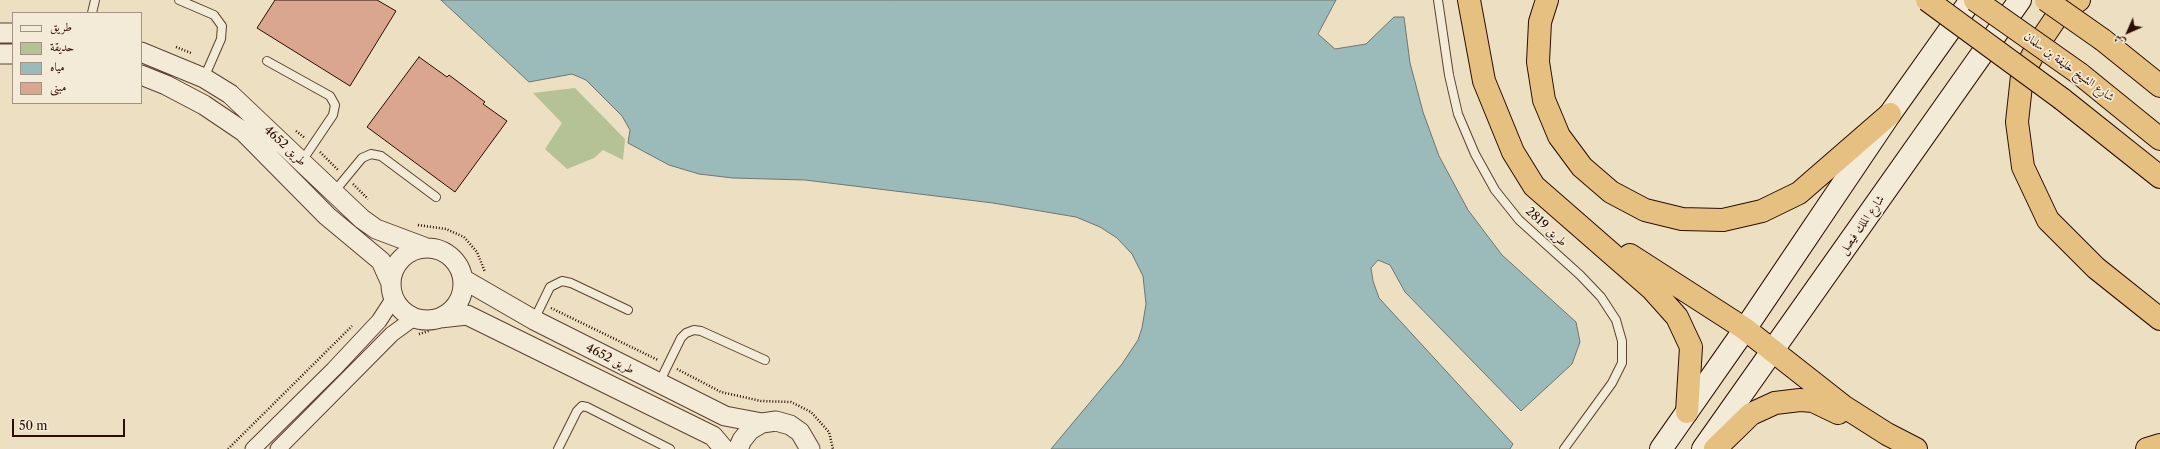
<!DOCTYPE html>
<html>
<head>
<meta charset="utf-8">
<style>
  body { margin:0 }
  #map { position:relative; width:2160px; height:449px; overflow:hidden; background:#eddfc1; font-family:"Libre Caslon Text",Amiri,serif }
  canvas { display:block }
  .legend { position:absolute; left:12px; top:12px; width:130px; height:92px; box-sizing:border-box; background:#f3ead7; border:1px solid #a39282; margin:0; padding:5px 7px; list-style:none; font-size:12px; color:#2c0d02 }
  .legend li { display:flex; align-items:center; gap:8px; height:20px }
  .legend b { width:20px; border:1px solid #a39282 }
  .north { position:absolute; left:2108px; top:12px; width:40px; height:40px; -webkit-text-stroke:3px #f3ead7; paint-order:stroke; rotate:225deg; font-size:11px; font-weight:700; line-height:16px; text-align:center; color:#2c0d02 }
  .north::after { content:''; display:block; margin:auto; width:14px; height:18px; background:#2c0d02; clip-path:polygon(50% 0,100% 100%,50% 72%,0 100%) }
  .scale { position:absolute; left:12px; top:419px; width:113px; height:18px; box-sizing:border-box; border:2px solid #2c0d02; border-top:0; padding-left:5px; font-size:12px; line-height:14px; white-space:nowrap; color:#2c0d02; -webkit-text-stroke:3px #f3ead7; paint-order:stroke }
</style>
</head>
<body>
<div id="map">
<canvas width="2160" height="449"></canvas>
<ul class="legend">
<li><b style="height:5px;background:#f3ead7"></b>طريق</li>
<li><b style="height:11px;background:#b4c296"></b>حديقة</li>
<li><b style="height:11px;background:#9bbbba"></b>مياه</li>
<li><b style="height:11px;background:#dba68f"></b>مبنى</li>
</ul>
<div class="north">ش</div>
<div class="scale">50 m</div>
</div>
<script>
const ctx = document.querySelector('canvas').getContext('2d');
ctx.lineJoin = 'round';
function paint(path, color) { ctx.fillStyle = color; ctx.fill(path, 'evenodd'); }
const toPath = rows => new Path2D(rows.map(r => 'M' + r).join(''));
function trace(path, color, width, dash) { ctx.strokeStyle = color; ctx.lineWidth = width; ctx.lineCap = dash ? 'butt' : 'round'; ctx.setLineDash(dash || []); ctx.stroke(path); }
function write(font, color, halo, rows, align = 'center') {
  ctx.font = font + ' "Libre Caslon Text",Amiri,serif'; ctx.lineWidth = 3.5; ctx.setLineDash([]); ctx.textBaseline = 'middle'; ctx.strokeStyle = halo; ctx.fillStyle = color; for (const [text, x, y, turn = 0] of rows) {
    ctx.save(); ctx.translate(x, y); ctx.rotate((+turn || 0) * Math.PI / 180); ctx.textAlign = isNaN(turn) ? turn : align; if (halo) ctx.strokeText(text, 0, 0); ctx.fillText(text, 0, 0); ctx.restore();
  }
}
const green = toPath([
  [575,88,625,139,623,160,603,150,594,158,567,169,545,149,562,123,533,93]
]);
const water = toPath([
  [441,0,1336,0,1318,34,1335,49,1366,44,1394,17,1404,17,1410,63,1423,112,1439,156,1468,210,1502,255,1576,322,1580,342,1572,364,1521,411,1405,292,1390,265,1378,260,1371,268,1373,281,1379,298,1513,444,1510,449,1051,449,1122,364,1138,340,1142,328,1146,304,1143,276,1132,254,1117,238,1100,227,1076,217,993,203,805,180,733,178,699,174,669,165,628,143,630,130,622,116,586,80,572,74,529,82,441,0]
]);
const building = toPath([
  [275,0,377,0,396,11,350,86,257,28,275,0],
  [419,57,447,77,449,75,485,102,483,104,507,121,455,192,367,127,419,57]
]);
const path = toPath([
  [176,47,191,53],
  [296,131,305,138],
  [320,152,338,170],
  [353,184,368,199],
  [418,225,446,229,464,237,477,252,485,272],
  [551,308,658,360],
  [419,334,429,331],
  [677,369,721,392,761,401,791,402,811,412,829,432,833,449],
  [228,449,352,326]
]);
const service = toPath([
  [179,0,214,15,222,26,221,39,204,78],
  [1438,0,1449,75,1458,114,1475,154,1495,190,1519,220,1580,275,1601,297,1616,320,1622,341,1622,363,1612,383,1564,449],
  [92,13,95,0],
  [267,61,330,96,335,105,333,115,302,161],
  [334,192,362,158,371,154,381,156,436,197],
  [534,320,550,287,562,281,571,283,628,310],
  [659,383,681,338,686,333,694,330,701,331,765,360],
  [558,449,577,411,582,406,587,407,670,449]
]);
const minor = toPath([
  [253,449,334,369,379,321,394,298],
  [278,449,392,334,414,318]
]);
const tertiary = toPath([
  [0,33,13,33],
  [141,52,204,78,230,94,362,219,376,229,424,247],
  [0,54,13,54],
  [141,75,166,85,204,105,244,132,327,216,381,261,390,281],
  '391 284a36 36 0 1 1 72 0a36 36 0 1 1-72 0Z',
  [463,279,534,320,725,416,762,423],
  [440,318,467,315,713,436,724,449],
  [738,449,742,440,750,430,762,423,776,421,790,425,800,432,810,449]
]);
const secondary = toPath([
  [1661,449,1745,329,1890,114,1971,0],
  [1703,449,2020,0]
]);
const motorway = toPath([
  [1469,0,1484,81,1513,152,1534,186,1652,289,1677,317,1691,347,1687,412],
  [1547,0,1540,22,1538,62,1544,100,1559,136,1582,167,1611,192,1645,210,1682,219,1723,220,1762,211,1799,193,1890,114],
  [2079,0,2058,15,2039,43,2022,76,2017,122,2023,167,2048,220,2096,268,2160,319],
  [2103,40,2160,86],
  [2080,74,2160,139],
  [2062,99,2160,177],
  [1630,255,1745,329,1843,406,1887,434,1916,449],
  [1715,449,1751,414,1775,403,1800,400,1813,401,1838,413],
  [2147,449,2160,445]
]);
const motorwayBridge = toPath([
  [1927,0,2062,99],
  [1975,0,2080,74],
  [2046,0,2103,40]
]);
const streetNames = [
  ["شارع الشيخ خليفة بن سلمان",2069,67,36],
  ["طريق 4652",285,146,43],
  ["شارع الملك فيصل",1862,225,-55],
  ["طريق 2819",1546,227,43],
  ["طريق 4652",610,359,27]
];
paint(green, '#b4c296');
paint(water, '#9bbbba');
trace(water, '#6f7570', 1);
paint(building, '#dba68f');
trace(building, '#2c0d02', 1);
trace(service, '#5c4232', 10);
trace(minor, '#5c4232', 17);
trace(tertiary, '#5c4232', 21);
trace(secondary, '#2c0d02', 24);
trace(motorway, '#2c0d02', 24);
trace(path, '#2c0d02', 2.5, [1, 2]);
trace(service, '#f3ead7', 8);
trace(minor, '#f3ead7', 15);
trace(tertiary, '#f3ead7', 19);
trace(secondary, '#f3ead7', 22);
trace(motorway, '#e6c080', 22);
trace(motorwayBridge, '#2c0d02', 24, []);
trace(motorwayBridge, '#e6c080', 22);
write('12px', '#2c0d02', '#f3ead7', streetNames);
</script>
</body>
</html>
